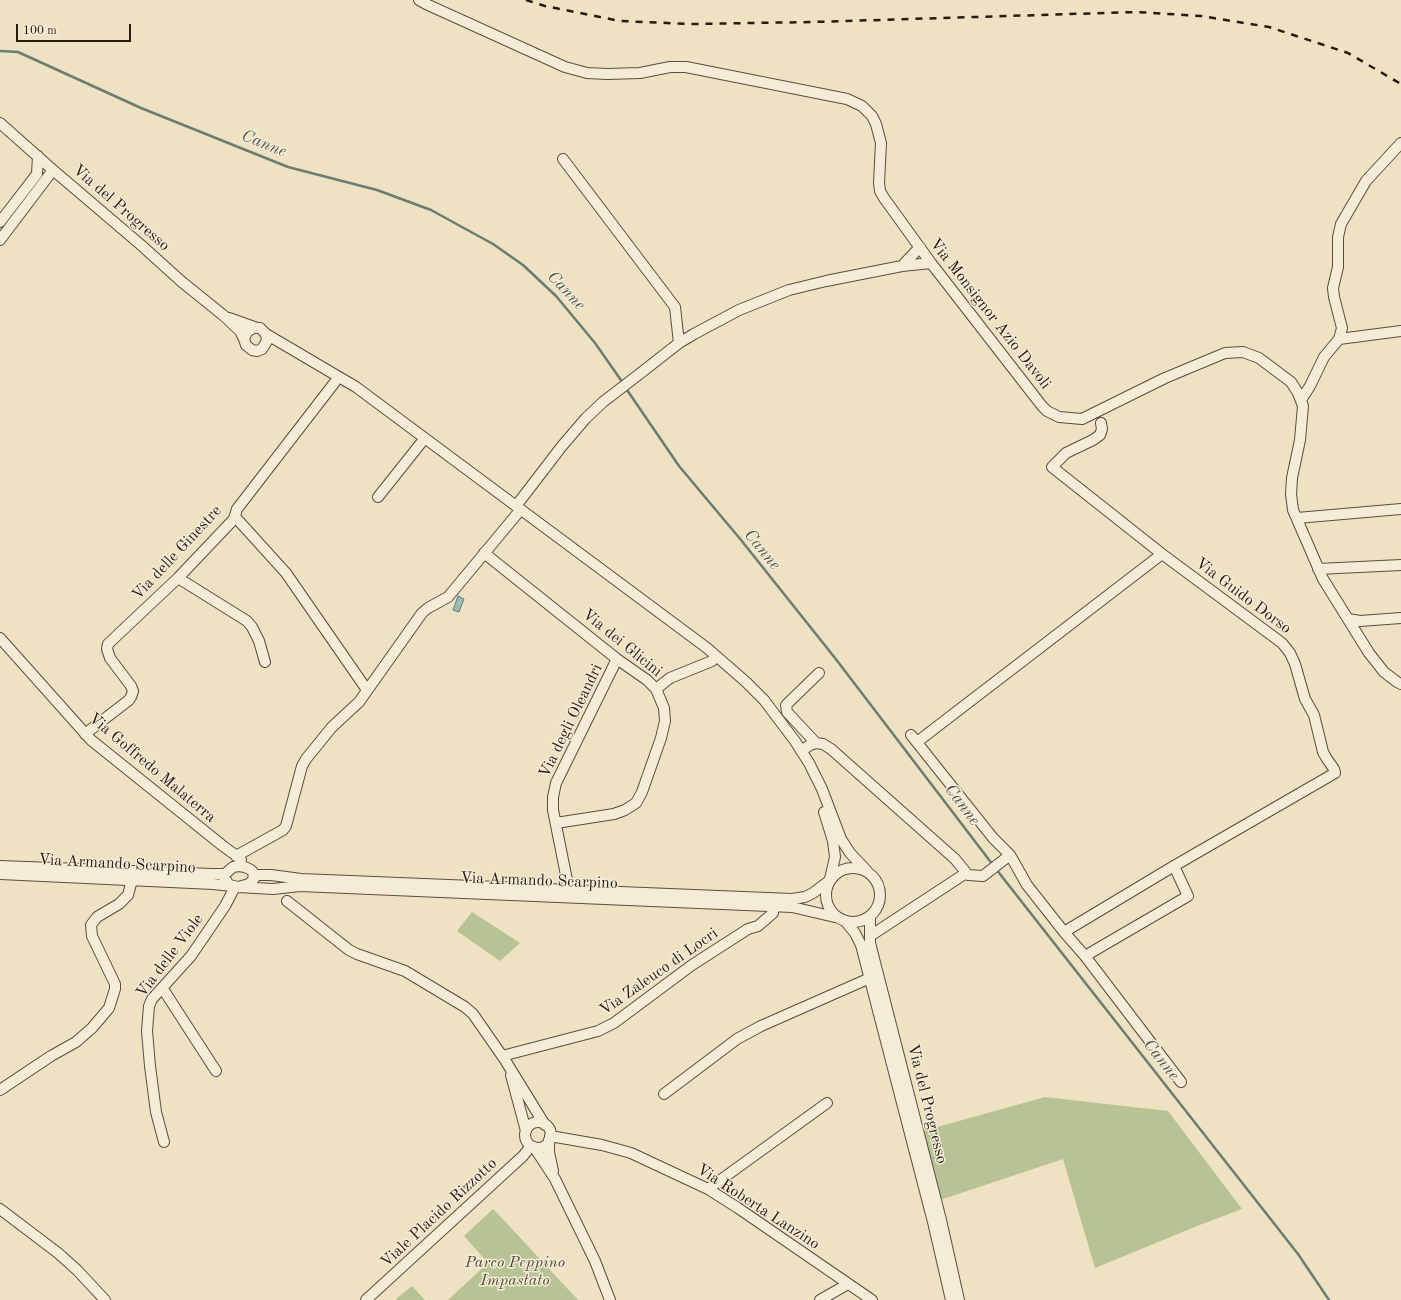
<!DOCTYPE html>
<html>
<head>
<meta charset="utf-8">
<style>
  body { margin:0 }
  #map { position:relative; width:1401px; height:1300px; overflow:hidden; background:#eee2c2; font-family:"Old Standard TT",serif }
  canvas { display:block }
  .scale { position:absolute; left:16px; top:24px; width:115px; height:18px; box-sizing:border-box; border:2px solid #271b11; border-top:0; padding-left:5px; font-size:12px; line-height:14px; white-space:nowrap; color:#271b11; -webkit-text-stroke:3px #f4ecd7; paint-order:stroke }
</style>
</head>
<body>
<div id="map">
<canvas width="1401" height="1300"></canvas>
<div class="scale">100 m</div>
</div>
<script>
const ctx = document.querySelector('canvas').getContext('2d');
ctx.lineJoin = 'round';
function paint(path, color) { ctx.fillStyle = color; ctx.fill(path, 'evenodd'); }
const toPath = rows => new Path2D(rows.map(r => 'M' + r).join(''));
function trace(path, color, width, dash) { ctx.strokeStyle = color; ctx.lineWidth = width; ctx.lineCap = dash ? 'butt' : 'round'; ctx.setLineDash(dash || []); ctx.stroke(path); }
function write(font, color, halo, rows, align = 'center') {
  ctx.font = font + ' "Old Standard TT",serif'; ctx.lineWidth = 3; ctx.setLineDash([]); ctx.textBaseline = 'middle'; ctx.strokeStyle = halo; ctx.fillStyle = color; for (const [text, x, y, turn = 0] of rows) {
    ctx.save(); ctx.translate(x, y); ctx.rotate((+turn || 0) * Math.PI / 180); ctx.textAlign = isNaN(turn) ? turn : align; if (halo) ctx.strokeText(text, 0, 0); ctx.fillText(text, 0, 0); ctx.restore();
  }
}
const green = toPath([
  [472,912,520,943,500,961,457,931],
  [1045,1097,1168,1111,1242,1209,1197,1226,1095,1268,1063,1159,940,1200,923,1131],
  [493,1209,499,1215,578,1300,448,1300,488,1263,464,1236],
  [412,1286,425,1300,397,1300,396,1299]
]);
const water = toPath([
  [458,596,464,599,459,612,453,610,458,596]
]);
const stream = toPath([
  [0,51,18,52,141,108,288,167,377,190,431,210,493,244,523,265,556,296,595,343,623,383],
  [625,387,679,466,741,540,835,658,993,865],
  [996,869,1298,1254,1329,1300]
]);
const minor = toPath([
  [419,0,426,4,565,67,587,73,607,74,640,73,670,67,686,67,847,99,862,106,872,116,876,124,881,143,879,183,880,191,884,198,931,263,1042,406,1047,411,1059,417,1082,419,1165,378,1225,353,1243,352,1259,358,1291,382,1298,393,1303,406,1300,440,1292,478,1291,494,1293,510,1323,579,1369,653,1384,672,1397,682,1401,684],
  [0,123,53,170,141,245,182,282,223,315,240,331,244,339],
  [563,159,675,307,679,343],
  [0,222,37,174,38,156],
  [0,240,53,170],
  [902,266,920,247],
  [229,318,257,328],
  [266,334,267,341,262,349,257,351,252,350,246,345,244,339,247,332,253,328,260,328,266,334,356,387,707,648,746,682,764,700,795,741,809,763,822,789,841,839,850,853,867,871],
  [1339,339,1342,328,1334,297,1333,288,1338,267,1338,237,1341,224,1366,181,1401,143],
  [1301,400,1310,386,1324,357,1339,339,1401,331],
  [378,497,421,443],
  [516,506,562,446,586,418,603,402,642,372,679,343,694,334,739,310,789,290,826,281,902,266,931,263],
  [1297,518,1401,509],
  [234,519,238,520,286,573,367,690],
  [484,553,617,659,647,680,656,689,664,708,665,721,661,738,642,792,636,803,625,810,614,814,556,823],
  [1318,569,1401,565],
  [178,578,247,621,252,627,259,641,265,662],
  [1348,619,1360,621,1401,618],
  [0,638,91,740,223,846,234,854,241,860],
  [656,689,670,678,712,661],
  [85,734,129,700,131,697,133,691,131,686,110,658,107,649,108,644,178,578,234,519,237,509,335,382],
  [911,735,993,838,1010,855,1027,885,1064,932,1085,956,1181,1082],
  [917,742,1162,554],
  [816,743,787,712,786,705,819,673],
  [801,751,810,745,816,743,823,744,831,749,955,859,968,875,983,876,1010,855],
  [824,812,833,841,835,857,830,879],
  [236,856,283,830,286,826,302,766,306,759,332,727,359,702,422,613,428,608,448,597,517,514],
  [0,866,212,874,225,874],
  '826 895a27 27 0 1 1 54 0a27 27 0 1 1-54 0Z',
  [0,874,213,884,232,886],
  [254,875,271,875,301,879,792,899,805,897,813,893,829,881],
  [238,887,249,884,254,879,253,872,251,870,245,867,239,866,233,867,225,874,224,877,229,885,238,887,273,889,300,886,792,907,839,918],
  [569,890,553,810,553,797,556,783,617,659],
  [287,901,349,950,357,954,405,971,465,1007,473,1014,505,1060,545,1125],
  [870,916,870,943,941,1220,959,1300],
  [846,922,855,933,861,945,933,1222,951,1300],
  [1064,932,1174,866,1335,773,1334,769,1327,759,1323,752,1314,715,1305,699,1295,664,1290,653,1282,643,1162,554,1052,467,1066,453,1093,440,1100,435,1102,429,1101,423],
  [870,936,966,873],
  [1085,956,1188,896,1174,866],
  [163,989,216,1071],
  [502,1056,598,1031,614,1023,692,965,748,929,758,926,773,913,773,906],
  [511,1075,526,1131],
  [0,1090,51,1056,76,1042,92,1028,109,1008,115,989,115,984,92,936,91,925,97,917,119,904,128,895,132,880],
  [664,1094,737,1039,761,1026,870,978],
  '525 1135a13 13 0 1 1 26 0a13 13 0 1 1-26 0Z',
  [550,1136,602,1145,631,1153,708,1189,738,1208,872,1300],
  [549,1140,549,1152,553,1171],
  [164,1142,156,1112,150,1066,147,1031,149,1006,152,999,191,956,225,906,235,887],
  [534,1147,555,1179,595,1261,610,1300],
  [708,1189,827,1103],
  [0,1209,58,1253,77,1270,105,1300],
  [366,1300,523,1156,531,1146],
  [820,1300,848,1284]
]);
const rail = toPath([
  [526,0,545,6,620,21,691,24,813,22,1137,12,1201,16,1269,27,1348,53,1401,84]
]);
const streetNames = [
  ["Via del Progresso",121,208,41],
  ["Via Monsignor Azio Davoli",990,314,52],
  ["Via delle Ginestre",177,553,-47],
  ["Via Guido Dorso",1243,596,37],
  ["Via dei Glicini",622,643,39],
  ["Via degli Oleandri",571,721,-64],
  ["Via Goffredo Malaterra",152,768,40],
  ["Via Armando Scarpino",117,864,3],
  ["Via Armando Scarpino",539,881,2],
  ["Via delle Viole",170,956,-53],
  ["Via Zaleuco di Locri",659,972,-35],
  ["Via del Progresso",927,1104,76],
  ["Via Roberta Lanzino",758,1207,33],
  ["Viale Placido Rizzotto",439,1213,-43]
];
const parkNames = [
  ["Parco Peppino",515,1263],
  ["Impastato",515,1281]
];
const waterNames = [
  ["Canne",264,144,22],
  ["Canne",566,291,47],
  ["Canne",762,550,51],
  ["Canne",962,805,53],
  ["Canne",1161,1060,52]
];
paint(green, '#b7c394');
paint(water, '#99bdb5');
trace(water, '#6b7c73', 1);
trace(stream, '#6b7c73', 2.5);
trace(minor, '#594d3d', 12);
trace(minor, '#f4ecd7', 10);
trace(rail, '#271b11', 2.5, [7, 7]);
write('16px', '#271b11', '#f4ecd7', streetNames);
write('italic 16px', '#524d38', '#f4ecd7', parkNames);
write('italic 17px', '#4f544a', '#f4ecd7', waterNames);
</script>
</body>
</html>
